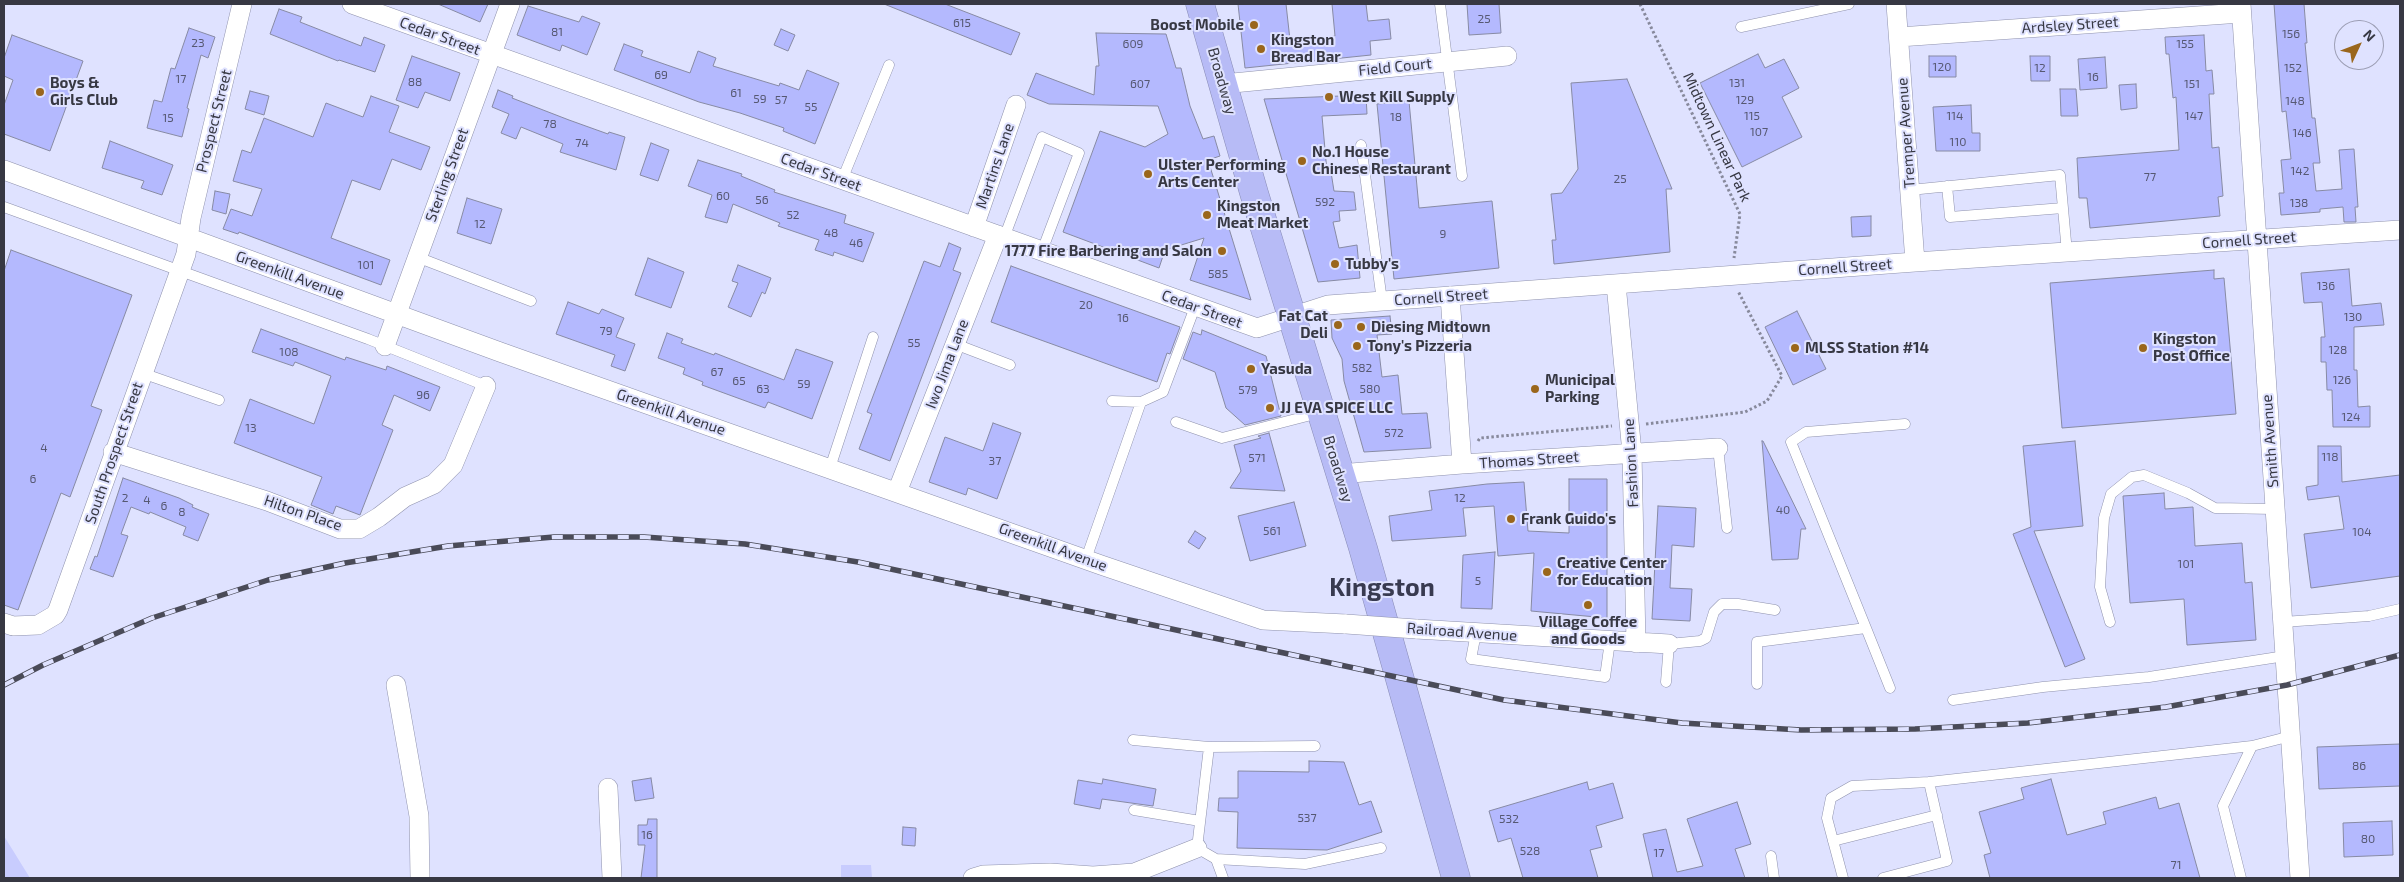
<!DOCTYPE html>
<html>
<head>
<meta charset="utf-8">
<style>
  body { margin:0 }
  #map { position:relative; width:2404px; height:882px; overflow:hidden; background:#dfe2ff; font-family:"Exo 2",sans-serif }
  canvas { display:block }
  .frame { position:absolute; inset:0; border:5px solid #373843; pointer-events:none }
  .north { position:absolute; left:2334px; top:20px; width:50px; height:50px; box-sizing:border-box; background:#dfe2ff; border:1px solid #9c9eb4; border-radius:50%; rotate:47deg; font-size:14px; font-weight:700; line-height:20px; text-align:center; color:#373843 }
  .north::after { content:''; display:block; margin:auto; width:18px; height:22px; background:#9a661c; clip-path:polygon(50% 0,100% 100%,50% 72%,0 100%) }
</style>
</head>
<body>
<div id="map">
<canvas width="2404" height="882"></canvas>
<div class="frame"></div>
<div class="north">N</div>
</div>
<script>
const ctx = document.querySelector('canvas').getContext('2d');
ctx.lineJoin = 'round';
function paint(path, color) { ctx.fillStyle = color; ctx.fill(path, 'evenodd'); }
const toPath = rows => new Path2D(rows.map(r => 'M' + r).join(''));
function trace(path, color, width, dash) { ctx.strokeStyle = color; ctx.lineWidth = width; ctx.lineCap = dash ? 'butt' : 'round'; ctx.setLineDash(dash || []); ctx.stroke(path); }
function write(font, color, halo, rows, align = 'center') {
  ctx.font = font + ' "Exo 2",sans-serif'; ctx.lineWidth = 4; ctx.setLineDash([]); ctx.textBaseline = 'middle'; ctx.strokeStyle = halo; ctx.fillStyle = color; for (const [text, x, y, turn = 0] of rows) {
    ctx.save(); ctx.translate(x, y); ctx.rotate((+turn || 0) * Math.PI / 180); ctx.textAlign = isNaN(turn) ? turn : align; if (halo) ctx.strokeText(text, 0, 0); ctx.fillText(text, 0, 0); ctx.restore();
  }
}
const green = toPath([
  [4,836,30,878,4,878],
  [841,865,871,865,872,878,841,878]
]);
const building = toPath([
  [438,4,488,4,480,22,438,4],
  [884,4,945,4,1020,33,1011,55,884,4],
  [1238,4,1286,4,1290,40,1335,36,1332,4,1366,4,1368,21,1389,19,1391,39,1370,41,1371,55,1245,68,1238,4],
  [1467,4,1499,4,1501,33,1469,35,1467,4],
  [2274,4,2304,4,2307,43,2305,43,2312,118,2315,118,2320,163,2313,163,2316,191,2342,189,2339,150,2354,149,2358,207,2355,207,2356,222,2344,222,2343,207,2320,209,2320,212,2281,215,2279,193,2284,193,2281,160,2291,159,2286,111,2282,112,2274,4],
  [528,6,579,22,582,16,600,23,587,55,562,45,560,51,517,35,528,6],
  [279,9,302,17,300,22,361,46,364,37,385,45,375,72,339,60,338,61,270,34,279,9],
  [189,28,215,37,208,58,201,55,187,108,189,109,182,137,147,128,154,100,162,102,171,68,175,69,189,28],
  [781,29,795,35,788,51,774,45,781,29],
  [1096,33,1166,34,1176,68,1181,68,1190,106,1203,139,1214,136,1220,156,1208,160,1251,300,1190,280,1204,238,1165,250,1159,268,1063,232,1100,131,1145,147,1168,134,1158,106,1049,104,1027,95,1036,73,1094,95,1096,66,1099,66,1096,33],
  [12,35,83,61,50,151,4,134,4,105,13,80,4,76,4,58,12,35],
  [2204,35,2206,71,2212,70,2214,94,2209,94,2212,148,2219,147,2223,196,2218,197,2220,216,2090,228,2087,198,2079,198,2077,158,2179,150,2176,97,2173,98,2169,54,2166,54,2165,37,2204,35],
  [624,44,643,51,641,56,690,73,698,51,716,58,713,66,779,86,780,83,799,90,807,70,839,83,815,144,783,131,784,128,740,113,699,102,614,70,624,44],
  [1758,54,1765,68,1784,59,1799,88,1782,97,1802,137,1742,167,1700,83,1758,54],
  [412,56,460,73,450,101,425,92,418,108,396,100,412,56],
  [1929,56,1956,56,1956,77,1929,77,1929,56],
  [2030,56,2050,56,2050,81,2031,81,2030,56],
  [2105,57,2107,88,2080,90,2078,59,2105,57],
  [1627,79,1672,189,1666,189,1670,252,1554,264,1552,240,1556,240,1551,194,1562,193,1578,169,1571,83,1627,79],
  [2136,84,2137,108,2121,110,2119,85,2136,84],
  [2060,89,2076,89,2078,116,2061,116,2060,89],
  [498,90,513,96,512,98,569,120,608,134,609,132,625,137,616,170,560,152,563,144,521,127,516,139,501,133,509,114,492,107,498,90],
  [250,91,269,96,264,115,245,109,250,91],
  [1366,95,1367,114,1322,116,1327,172,1331,172,1334,191,1354,192,1356,210,1339,211,1340,221,1333,222,1339,248,1357,245,1360,278,1318,282,1264,99,1366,95],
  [371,96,399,106,389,132,430,147,421,170,392,159,380,190,352,180,331,238,390,260,381,285,239,232,238,234,223,229,231,209,252,216,262,189,233,181,242,150,251,153,264,118,313,137,326,103,363,117,371,96],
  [1409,101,1419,208,1492,201,1499,268,1394,279,1377,104,1409,101],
  [1971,105,1972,133,1980,133,1980,151,1936,151,1933,107,1971,105],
  [110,141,173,165,162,195,141,188,144,181,102,168,110,141],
  [651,143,669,150,658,181,640,175,651,143],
  [698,160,742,174,741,176,775,190,774,192,846,215,844,223,874,233,863,262,834,252,833,256,815,250,819,240,778,226,780,223,733,204,727,223,705,217,712,195,688,186,698,160],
  [215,191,230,194,226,214,212,210,215,191],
  [467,198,502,209,491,244,457,233,467,198],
  [1871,216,1871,236,1852,237,1851,217,1871,216],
  [949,243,961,248,953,270,961,273,890,461,859,449,872,414,867,412,924,261,940,267,949,243],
  [11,250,132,295,91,406,102,410,70,497,61,493,18,610,4,605,4,271,11,250],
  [648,258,684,272,671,308,635,295,648,258],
  [738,265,771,278,765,294,762,292,751,317,728,307,738,283,732,281,738,265],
  [1011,266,1180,327,1170,354,1167,353,1157,382,991,322,1011,266],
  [2349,269,2352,306,2381,303,2384,325,2354,327,2354,370,2357,370,2358,407,2370,406,2370,427,2333,427,2332,390,2327,390,2326,362,2321,362,2321,337,2325,337,2322,302,2304,303,2301,273,2349,269],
  [2214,270,2214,279,2224,278,2236,414,2062,428,2050,283,2214,270],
  [568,302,599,314,602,309,624,318,616,337,635,344,625,371,611,366,615,355,556,334,568,302],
  [1797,311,1826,369,1793,385,1765,327,1797,311],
  [1390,316,1392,334,1377,335,1382,377,1398,375,1402,414,1427,413,1431,448,1364,452,1344,381,1342,359,1332,338,1331,320,1390,316],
  [261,329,345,360,346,357,386,370,387,366,440,387,430,411,394,395,382,425,393,430,360,515,336,506,333,514,311,505,322,477,234,443,250,399,314,424,331,376,295,362,293,366,252,352,261,329],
  [1202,330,1266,356,1281,416,1245,425,1226,408,1215,372,1183,359,1193,332,1201,335,1202,330],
  [667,333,683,339,681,343,714,355,715,353,784,380,796,349,833,362,812,419,768,402,765,408,702,385,703,382,683,374,685,368,658,358,667,333],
  [993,423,1021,433,997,499,968,488,966,495,929,482,945,437,983,451,993,423],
  [1269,433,1285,491,1230,488,1241,471,1234,445,1261,438,1258,436,1269,433],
  [1762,441,1763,441,1806,529,1801,529,1798,559,1772,560,1762,441],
  [2075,441,2083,526,2034,531,2085,659,2065,667,2013,534,2031,527,2023,446,2075,441],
  [2318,446,2341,446,2342,482,2400,475,2400,576,2311,588,2304,534,2344,529,2339,496,2308,500,2306,487,2318,485,2318,446],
  [123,478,179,498,193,505,192,507,209,514,198,541,183,535,186,527,150,512,149,514,131,507,121,534,128,536,113,577,90,569,95,556,97,557,123,478],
  [1569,479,1607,479,1607,618,1531,611,1534,553,1498,556,1494,506,1463,508,1466,536,1392,541,1389,516,1432,510,1429,491,1487,484,1524,482,1528,531,1569,533,1569,479],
  [2164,493,2165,509,2193,507,2195,546,2242,543,2245,583,2252,582,2256,640,2187,645,2184,599,2130,603,2123,496,2164,493],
  [1294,502,1306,546,1250,561,1238,516,1294,502],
  [1658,506,1696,508,1694,547,1672,545,1670,588,1692,589,1690,621,1652,619,1658,506],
  [1195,531,1206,538,1199,549,1188,542,1195,531],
  [1495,552,1492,609,1461,608,1463,555,1495,552],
  [2400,744,2400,786,2319,789,2317,747,2400,744],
  [1309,761,1344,762,1359,805,1371,801,1382,832,1327,850,1237,848,1238,812,1218,811,1219,798,1238,798,1238,771,1309,772,1309,761],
  [651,778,654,798,635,801,632,781,651,778],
  [1103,779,1156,789,1153,806,1102,799,1100,809,1074,804,1078,780,1102,784,1103,779],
  [2051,779,2067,835,2106,824,2103,812,2156,797,2159,809,2179,803,2200,878,1990,878,1984,855,1991,853,1979,812,2024,799,2021,788,2051,779],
  [1587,782,1589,790,1613,783,1623,818,1596,826,1602,847,1590,850,1598,878,1523,878,1511,838,1498,842,1489,811,1587,782],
  [1737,802,1751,844,1735,849,1745,878,1653,878,1643,834,1666,829,1677,872,1703,866,1687,819,1737,802],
  [648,819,657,819,657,878,641,878,645,845,638,845,638,825,647,825,648,819],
  [2392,821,2393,855,2344,857,2343,823,2392,821],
  [903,827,916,828,915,846,902,845,903,827]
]);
const path = toPath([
  [1640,4,1740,214,1734,258],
  [1646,424,1745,412,1767,401,1782,376,1738,291],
  [1478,441,1480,438,1612,426]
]);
const lane = toPath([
  [1440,4,1462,176],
  [1741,27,1849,4],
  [1361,145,1382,301],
  [842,180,889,65],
  [1947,186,1950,217,2063,208],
  [1910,190,2060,175,2067,253],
  [4,207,368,339,486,386],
  [1004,238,1042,137,1079,153,1042,251],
  [417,257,531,301],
  [955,344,1010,365],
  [142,373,219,400],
  [1112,401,1141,402,1163,392,1195,307],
  [1176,422,1222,438,1319,413],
  [1718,448,1727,528],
  [830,468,873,337],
  [1086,559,1141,402],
  [2110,622,2100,587,2104,518,2111,494,2132,477,2144,475,2188,493,2215,508,2275,509],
  [2283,622,2369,616,2400,609],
  [1866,628,1791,442,1806,432,1905,424],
  [1476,633,1471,659,1605,677,1610,641],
  [1666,682,1669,644,1700,641,1706,638,1714,612,1722,604,1738,604,1775,610],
  [1757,684,1757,642,1866,628,1890,688],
  [1953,700,2043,687,2149,677,2285,656],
  [1133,740,1209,747],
  [1929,782,2252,746],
  [1134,810,1200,821],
  [1833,841,1937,815],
  [1771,856,1774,878],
  [1216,859,1305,864,1381,848],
  [1223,878,1216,859,1197,848,1209,747,1315,746],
  [1843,878,1827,818,1831,798,1852,786,1929,782,1947,861,1883,878],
  [2241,878,2223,806,2252,746,2291,736]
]);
const street = toPath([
  [352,4,1257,328,1328,305,1915,262,2400,230],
  [1896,4,1915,262],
  [2241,4,2300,878],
  [1899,37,2241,13],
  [1223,84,1507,56],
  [4,170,500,352,1101,565,1263,620,1346,624],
  [974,227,1016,105],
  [1616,284,1632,453,1636,643],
  [1450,296,1462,464],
  [385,346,510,4],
  [113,452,267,501,340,529,359,529,379,517,405,497,434,484,453,465,486,386],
  [1339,474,1462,464,1718,448],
  [897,492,998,235],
  [4,623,13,626,38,625,55,615,58,610,186,254,191,218,242,4],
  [1416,629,1669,644],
  [396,685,419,816,420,878],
  [608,788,612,878],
  [973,878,983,875,1050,873,1093,876,1134,873,1197,848]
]);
const highway = toPath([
  [1200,4,1254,193,1363,548,1456,878]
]);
const rail = toPath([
  [4,685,43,665,152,618,268,580,345,563,448,546,554,537,644,537,745,544,858,562,1504,700,1682,723,1801,730,1915,729,2028,723,2166,707,2287,685,2400,655]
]);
const streetBridge = toPath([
  [1346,624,1416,629]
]);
const markers = [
  [1254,25,5,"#9a661c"],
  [1261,49,5,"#9a661c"],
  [40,92,5,"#9a661c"],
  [1329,97,5,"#9a661c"],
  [1302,161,5,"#9a661c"],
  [1148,174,5,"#9a661c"],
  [1207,215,5,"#9a661c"],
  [1222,251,5,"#9a661c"],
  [1335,264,5,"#9a661c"],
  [1338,325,5,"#9a661c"],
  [1361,327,5,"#9a661c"],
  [1357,346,5,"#9a661c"],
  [1795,348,5,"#9a661c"],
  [2143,348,5,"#9a661c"],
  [1251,369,5,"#9a661c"],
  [1535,389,5,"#9a661c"],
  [1270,408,5,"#9a661c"],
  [1511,519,5,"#9a661c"],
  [1547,572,5,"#9a661c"],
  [1588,605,5,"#9a661c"]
];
const numberNames = [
  ["25",1484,19],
  ["615",962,23],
  ["81",557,32],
  ["156",2291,34],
  ["23",198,43],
  ["609",1133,44],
  ["155",2185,44],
  ["120",1942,67],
  ["12",2040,68],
  ["152",2293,68],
  ["69",661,75],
  ["16",2093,77],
  ["17",181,79],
  ["88",415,82],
  ["131",1737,83],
  ["607",1140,84],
  ["151",2192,84],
  ["61",736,93],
  ["59",760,99],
  ["57",781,100],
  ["129",1745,100],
  ["148",2295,101],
  ["55",811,107],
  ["115",1752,116],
  ["114",1955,116],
  ["147",2194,116],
  ["18",1396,117],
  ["15",168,118],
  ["78",550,124],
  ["107",1759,132],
  ["146",2302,133],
  ["110",1958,142],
  ["74",582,143],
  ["142",2300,171],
  ["77",2150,177],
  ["25",1620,179],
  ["60",723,196],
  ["56",762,200],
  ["592",1325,202],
  ["138",2299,203],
  ["52",793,215],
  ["12",480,224],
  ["48",831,233],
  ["9",1443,234],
  ["46",856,243],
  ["101",366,265],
  ["585",1218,274],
  ["136",2326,286],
  ["20",1086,305],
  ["130",2353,317],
  ["16",1123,318],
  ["79",606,331],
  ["55",914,343],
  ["128",2338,350],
  ["108",289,352],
  ["582",1362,368],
  ["67",717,372],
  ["126",2342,380],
  ["65",739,381],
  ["59",804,384],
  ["63",763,389],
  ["580",1370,389],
  ["579",1248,390],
  ["96",423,395],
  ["124",2351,417],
  ["13",251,428],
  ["572",1394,433],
  ["4",44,448],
  ["118",2330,457],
  ["571",1257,458],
  ["37",995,461],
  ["6",33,479],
  ["2",125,498],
  ["12",1460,498],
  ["4",147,500],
  ["6",164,506],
  ["40",1783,510],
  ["8",182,512],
  ["561",1272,531],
  ["104",2362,532],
  ["101",2186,564],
  ["5",1478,581],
  ["86",2359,766],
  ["537",1307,818],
  ["532",1509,819],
  ["16",647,835],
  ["80",2368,839],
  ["528",1530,851],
  ["17",1659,853],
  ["71",2176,865]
];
const poiNames = [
  ["Boost Mobile",1244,25,"right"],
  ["Kingston",1271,40],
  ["Bread Bar",1271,57],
  ["Boys &",50,83],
  ["Girls Club",50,100],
  ["West Kill Supply",1339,97],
  ["No.1 House",1312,152],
  ["Chinese Restaurant",1312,169],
  ["Ulster Performing",1158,165],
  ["Arts Center",1158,182],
  ["Kingston",1217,206],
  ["Meat Market",1217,223],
  ["1777 Fire Barbering and Salon",1212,251,"right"],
  ["Tubby's",1345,264],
  ["Fat Cat",1328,316,"right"],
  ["Deli",1328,333,"right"],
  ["Diesing Midtown",1371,327],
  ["Kingston",2153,339],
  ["Post Office",2153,356],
  ["Tony's Pizzeria",1367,346],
  ["MLSS Station #14",1805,348],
  ["Yasuda",1261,369],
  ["Municipal",1545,380],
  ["Parking",1545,397],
  ["JJ EVA SPICE LLC",1280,408],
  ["Frank Guido's",1521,519],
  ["Creative Center",1557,563],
  ["for Education",1557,580],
  ["Village Coffee",1588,622,"center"],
  ["and Goods",1588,639,"center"]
];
const streetNames = [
  ["Ardsley Street",2070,25,-4],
  ["Cedar Street",440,36,20],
  ["Field Court",1395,67,-6],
  ["Broadway",1222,81,74],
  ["Prospect Street",214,121,-76],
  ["Tremper Avenue",1906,133,-94],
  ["Midtown Linear Park",1717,137,65],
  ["Martins Lane",995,166,-71],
  ["Cedar Street",821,172,20],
  ["Sterling Street",447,175,-70],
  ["Cornell Street",2249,240,-4],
  ["Cornell Street",1845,267,-4],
  ["Greenkill Avenue",290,275,20],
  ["Cornell Street",1441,297,-4],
  ["Cedar Street",1202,309,20],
  ["Iwo Jima Lane",947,364,-69],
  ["Greenkill Avenue",671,412,19],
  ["Smith Avenue",2270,441,-94],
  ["South Prospect Street",114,453,-71],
  ["Thomas Street",1529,460,-4],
  ["Fashion Lane",1631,463,-93],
  ["Broadway",1338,469,73],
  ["Hilton Place",303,513,19],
  ["Greenkill Avenue",1053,547,20],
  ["Railroad Avenue",1462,632,4]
];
const townNames = [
  ["Kingston",1382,588]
];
paint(green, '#c8ccfe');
paint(building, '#b4b9fe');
trace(building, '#878aa4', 1);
trace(lane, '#8f92ad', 11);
trace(street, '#8f92ad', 20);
trace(highway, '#8a8db7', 29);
trace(path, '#87899c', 3, [2.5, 2.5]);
trace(lane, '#fff', 10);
trace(street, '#fff', 19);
trace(highway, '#b7bbf6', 28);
trace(rail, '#4a4b58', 5.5);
trace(rail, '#dfe2ff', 4, [11]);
trace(streetBridge, '#8f92ad', 20, []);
trace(streetBridge, '#fff', 19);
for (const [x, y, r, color] of markers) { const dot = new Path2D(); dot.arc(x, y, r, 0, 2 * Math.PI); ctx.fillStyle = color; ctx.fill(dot); trace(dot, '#dfe2ff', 2); }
write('12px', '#565872', null, numberNames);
write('bold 15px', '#373843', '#dfe2ff', poiNames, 'left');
write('15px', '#373843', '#dfe2ff', streetNames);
write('bold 25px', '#383a50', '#dfe2ff', townNames);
</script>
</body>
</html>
